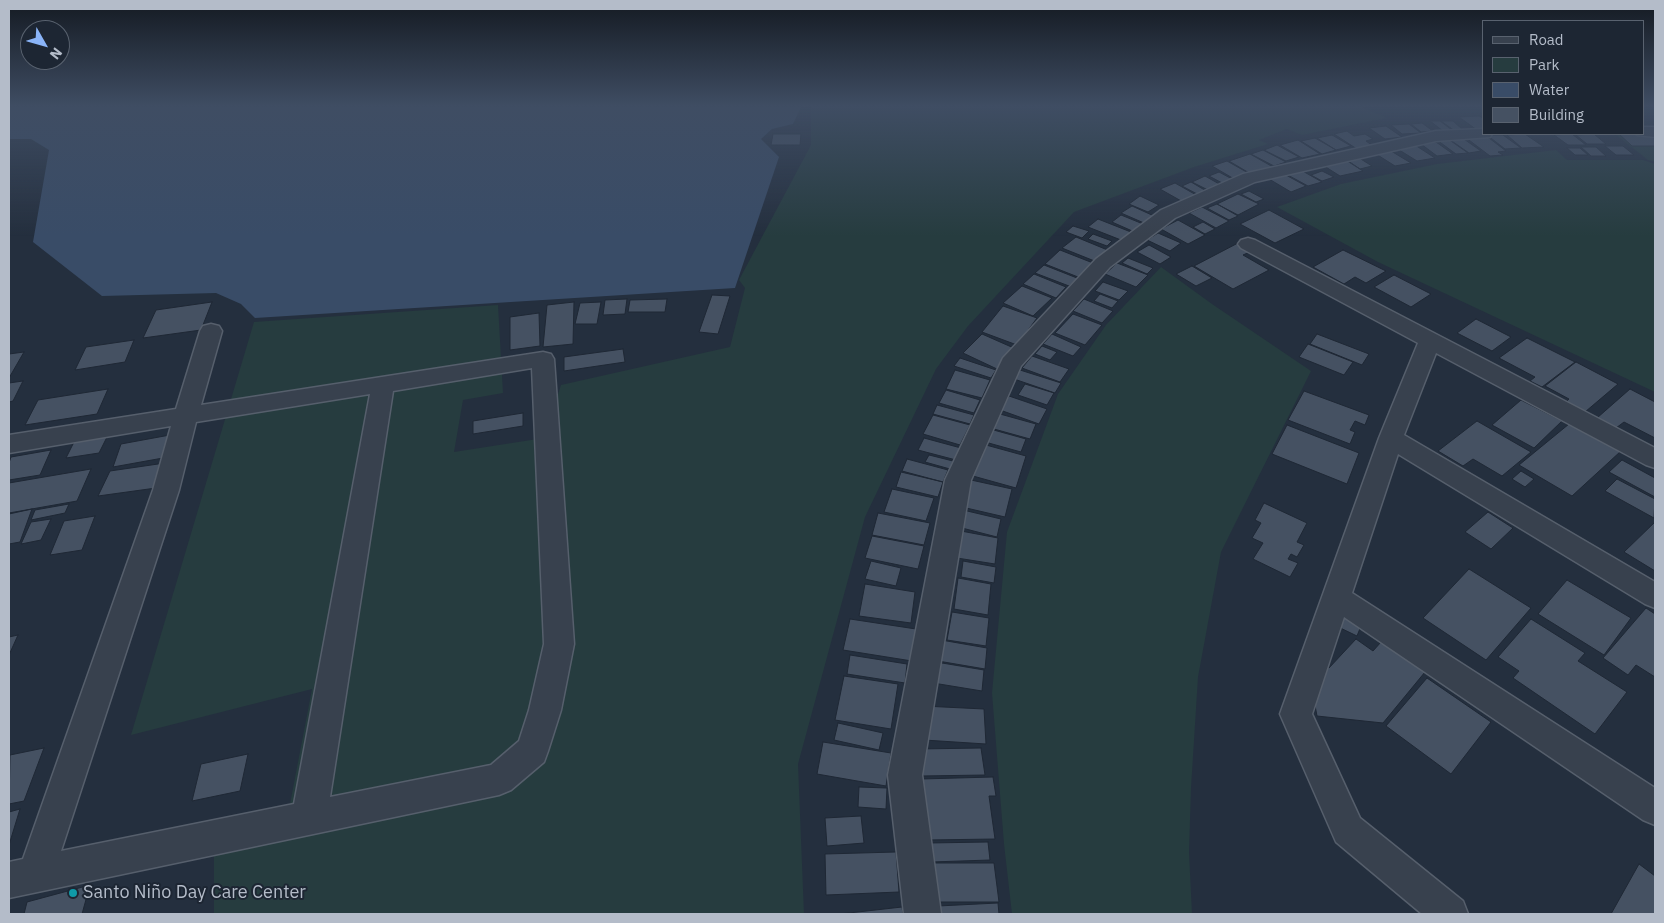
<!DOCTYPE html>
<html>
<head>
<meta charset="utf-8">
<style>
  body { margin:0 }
  #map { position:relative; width:1664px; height:923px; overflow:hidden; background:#242f3e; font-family:"IBM Plex Sans",sans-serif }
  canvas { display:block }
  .frame { position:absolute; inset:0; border:10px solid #b4bcc9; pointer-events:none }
  .legend { position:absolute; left:1482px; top:20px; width:162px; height:115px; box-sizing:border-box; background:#1d2633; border:1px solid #59626f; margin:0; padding:6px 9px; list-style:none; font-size:15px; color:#b4bcc9 }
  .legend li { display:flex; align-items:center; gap:10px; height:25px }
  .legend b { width:25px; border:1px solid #59626f }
  .north { position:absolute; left:20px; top:20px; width:50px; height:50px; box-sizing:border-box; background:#1d2633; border:1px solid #59626f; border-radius:50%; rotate:128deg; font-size:14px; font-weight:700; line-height:20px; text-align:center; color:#b4bcc9 }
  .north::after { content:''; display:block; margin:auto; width:18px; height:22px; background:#8ab4f8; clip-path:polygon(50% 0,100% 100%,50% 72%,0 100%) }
</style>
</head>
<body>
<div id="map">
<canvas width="1664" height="923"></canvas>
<div class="frame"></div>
<ul class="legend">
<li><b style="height:6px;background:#38414e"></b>Road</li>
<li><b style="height:14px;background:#263c3f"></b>Park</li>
<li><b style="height:14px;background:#394c67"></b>Water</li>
<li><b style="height:14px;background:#455162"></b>Building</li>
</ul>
<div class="north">N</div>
</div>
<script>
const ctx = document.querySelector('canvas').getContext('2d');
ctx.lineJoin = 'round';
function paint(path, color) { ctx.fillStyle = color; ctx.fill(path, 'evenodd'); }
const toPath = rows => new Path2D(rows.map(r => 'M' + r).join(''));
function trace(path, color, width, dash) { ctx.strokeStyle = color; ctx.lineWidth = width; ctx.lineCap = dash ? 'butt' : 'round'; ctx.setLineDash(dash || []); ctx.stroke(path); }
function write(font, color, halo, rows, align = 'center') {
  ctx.font = font + ' "IBM Plex Sans",sans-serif'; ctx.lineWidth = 4; ctx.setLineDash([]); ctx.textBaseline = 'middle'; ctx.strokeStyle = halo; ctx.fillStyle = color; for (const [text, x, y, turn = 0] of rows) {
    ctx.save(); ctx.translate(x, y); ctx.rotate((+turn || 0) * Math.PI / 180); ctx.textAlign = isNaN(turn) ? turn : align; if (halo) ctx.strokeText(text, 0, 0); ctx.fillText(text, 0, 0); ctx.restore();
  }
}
const green = toPath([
  [811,107,1361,107,1387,118,1302,135,1287,129,1259,140,1268,144,1194,167,1074,212,968,326,936,369,865,517,798,764,804,914,214,914,214,831,290,804,312,689,131,735,254,322,498,305,503,393,463,400,454,452,544,438,561,385,730,347,745,288,739,280,811,145],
  [1615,134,1655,134,1655,162,1648,160],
  [1556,150,1567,160,1643,160,1655,164,1655,392,1378,262,1277,207,1341,184,1437,164],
  [1161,267,1212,304,1311,371,1221,552,1198,677,1191,788,1189,852,1192,914,1012,914,1004,844,992,693,1007,532,1058,394,1106,325]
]);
const water = toPath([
  [9,107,801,107,793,124,772,129,761,139,779,157,735,288,255,318,241,304,216,293,102,296,33,242,49,150,31,139,9,139]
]);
const building = toPath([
  [1479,116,1483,118,1483,130,1477,130,1459,117,1479,116],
  [1430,121,1440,121,1452,130,1443,131,1430,121],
  [1441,121,1453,121,1462,129,1455,131,1441,121],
  [1422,123,1433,131,1421,132,1411,124,1422,123],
  [1409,124,1421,133,1402,134,1391,125,1409,124],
  [1386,126,1402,137,1385,139,1369,128,1386,126],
  [1347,131,1354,136,1365,134,1373,139,1366,141,1373,146,1357,149,1334,134,1347,131],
  [773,134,801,134,800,145,771,145,773,134],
  [1525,134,1544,147,1522,148,1507,135,1525,134],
  [1572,134,1586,145,1568,145,1554,135,1572,134],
  [1594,134,1606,144,1587,144,1576,135,1594,134],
  [1619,134,1650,135,1655,139,1655,146,1632,146,1619,134],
  [1332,135,1351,146,1336,150,1317,138,1332,135],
  [1485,135,1506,151,1498,152,1503,155,1490,156,1465,137,1485,135],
  [1487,135,1503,135,1521,148,1505,149,1487,135],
  [1461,137,1481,151,1469,153,1449,139,1461,137],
  [1315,138,1336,150,1322,154,1301,141,1315,138],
  [1448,139,1468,153,1456,154,1437,140,1448,139],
  [1298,140,1320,154,1302,158,1280,145,1298,140],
  [1436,142,1453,154,1437,156,1421,144,1436,142],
  [1277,145,1299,157,1286,161,1264,150,1277,145],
  [1415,145,1435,158,1417,161,1396,148,1415,145],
  [1605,146,1623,146,1634,155,1616,155,1605,146],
  [1581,147,1596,147,1606,156,1591,156,1581,147],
  [1567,148,1580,148,1588,155,1575,155,1567,148],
  [1263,150,1286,162,1274,166,1251,154,1263,150],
  [1391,151,1411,163,1395,166,1376,154,1391,151],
  [1250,154,1273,167,1251,174,1229,161,1250,154],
  [1356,156,1372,166,1360,169,1344,158,1356,156],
  [1344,159,1363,171,1340,176,1321,164,1344,159],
  [1227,161,1250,174,1236,180,1212,166,1227,161],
  [1299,169,1322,182,1308,186,1286,174,1299,169],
  [1322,171,1334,177,1322,181,1311,175,1322,171],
  [1219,172,1234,180,1224,184,1209,176,1219,172],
  [1284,174,1306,186,1291,192,1269,179,1284,174],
  [1205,176,1221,185,1208,190,1192,182,1205,176],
  [1191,182,1208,192,1199,195,1182,186,1191,182],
  [1175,183,1198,196,1183,202,1160,189,1175,183],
  [1249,191,1264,199,1256,202,1241,194,1249,191],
  [1238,194,1259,204,1238,215,1217,204,1238,194],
  [1140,196,1159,205,1148,212,1129,204,1140,196],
  [1217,204,1238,216,1229,220,1207,208,1217,204],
  [1132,206,1154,216,1144,223,1121,213,1132,206],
  [1202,207,1229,221,1216,228,1189,213,1202,207],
  [1269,210,1304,229,1275,243,1240,224,1269,210],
  [1121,215,1148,226,1139,234,1112,222,1121,215],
  [1098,219,1136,234,1126,242,1088,227,1098,219],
  [1178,220,1205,235,1188,244,1161,229,1178,220],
  [1203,222,1215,229,1205,234,1193,227,1203,222],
  [1073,226,1089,231,1082,238,1066,232,1073,226],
  [1158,233,1181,243,1170,251,1147,240,1158,233],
  [1093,234,1112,241,1107,246,1088,239,1093,234],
  [1076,237,1110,251,1097,262,1062,248,1076,237],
  [1238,243,1252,251,1243,255,1269,270,1233,289,1194,266,1238,243],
  [1149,245,1171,257,1160,264,1137,252,1149,245],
  [1060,250,1093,263,1078,277,1045,264,1060,250],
  [1343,250,1386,271,1366,283,1355,277,1344,284,1313,267,1343,250],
  [1128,258,1153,268,1147,274,1122,263,1128,258],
  [1117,263,1148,275,1136,287,1105,274,1117,263],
  [1044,265,1077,278,1069,286,1035,273,1044,265],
  [1192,266,1212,278,1196,286,1176,274,1192,266],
  [1034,274,1066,287,1056,298,1023,284,1034,274],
  [1394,275,1431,294,1411,307,1374,287,1394,275],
  [1103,282,1128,291,1119,300,1095,291,1103,282],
  [1022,286,1052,298,1033,316,1003,303,1022,286],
  [1100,294,1118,301,1112,308,1094,301,1100,294],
  [712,295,730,296,718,334,699,332,712,295],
  [627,299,625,314,603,315,605,300,627,299],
  [667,299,665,312,628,312,630,300,667,299],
  [1084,299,1113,311,1102,323,1073,311,1084,299],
  [212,302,201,330,143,338,156,310,212,302],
  [574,302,573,344,543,347,547,305,574,302],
  [601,302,597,324,575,324,580,303,601,302],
  [1003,306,1037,318,1017,345,982,332,1003,306],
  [539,313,540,346,510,350,510,317,539,313],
  [1073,314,1102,325,1085,345,1055,333,1073,314],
  [1476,319,1511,337,1492,351,1457,333,1476,319],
  [982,334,1016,349,997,369,963,353,982,334],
  [1052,334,1081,347,1073,356,1043,344,1052,334],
  [1317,334,1369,354,1362,365,1310,344,1317,334],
  [1527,338,1575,362,1542,387,1530,381,1535,377,1499,358,1527,338],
  [134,340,125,362,75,370,86,347,134,340],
  [1308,344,1353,362,1344,375,1299,357,1308,344],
  [1042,346,1057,352,1050,360,1035,354,1042,346],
  [623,349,625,362,564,371,564,357,623,349],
  [24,352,9,378,9,354,24,352],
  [1032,356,1069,369,1060,382,1022,368,1032,356],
  [960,358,996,370,991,378,954,366,960,358],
  [1576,362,1618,384,1585,412,1566,402,1569,399,1545,386,1576,362],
  [955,370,990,380,982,398,946,389,955,370],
  [1020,370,1061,383,1055,393,1014,379,1020,370],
  [23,381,13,401,9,402,9,383,23,381],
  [1025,384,1054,393,1047,405,1018,395,1025,384],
  [108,389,97,414,25,425,38,400,108,389],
  [1630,389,1655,402,1655,438,1624,422,1616,428,1597,418,1630,389],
  [946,390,980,400,974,413,939,403,946,390],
  [1304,391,1369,415,1365,425,1355,421,1350,430,1355,432,1350,444,1288,420,1304,391],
  [1009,396,1047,409,1039,424,1000,410,1009,396],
  [1521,400,1562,421,1534,448,1492,425,1521,400],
  [937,405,974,415,970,424,933,414,937,405],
  [523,413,523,426,473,434,473,421,523,413],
  [1000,414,1036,424,1030,439,994,429,1000,414],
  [933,415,970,425,960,445,923,434,933,415],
  [1477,421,1531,452,1502,476,1473,459,1463,466,1438,451,1477,421],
  [1569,424,1621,451,1572,496,1519,465,1569,424],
  [1287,425,1359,453,1347,484,1272,454,1287,425],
  [990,429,1026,439,1021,452,985,442,990,429],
  [110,431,99,453,66,458,77,436,110,431],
  [170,435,163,458,113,467,121,444,170,435],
  [924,438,961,448,956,460,918,450,924,438],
  [986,445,1026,456,1016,488,973,476,986,445],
  [51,450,40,475,9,480,9,463,11,457,51,450],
  [929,455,953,461,950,469,925,462,929,455],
  [907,459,948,470,943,482,902,471,907,459],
  [1622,460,1655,478,1655,497,1609,472,1622,460],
  [165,463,156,488,98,496,110,471,165,463],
  [91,469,77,501,9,513,9,483,91,469],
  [1521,471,1534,479,1525,487,1512,479,1521,471],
  [901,472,943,482,938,497,896,487,901,472],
  [1617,479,1655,499,1654,518,1605,491,1617,479],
  [971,480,1012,489,1005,517,962,507,971,480],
  [892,489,934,498,926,521,884,512,892,489],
  [1264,503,1307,523,1297,542,1304,545,1297,557,1291,554,1288,559,1298,563,1290,577,1253,559,1263,543,1252,538,1261,523,1255,520,1264,503],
  [69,504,65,513,31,520,35,510,69,504],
  [32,509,20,542,9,544,9,514,32,509],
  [963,510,1001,519,997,537,958,527,963,510],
  [1488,512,1513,528,1491,549,1465,532,1488,512],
  [878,513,930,523,924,545,872,535,878,513],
  [95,516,82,550,50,555,64,521,95,516],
  [51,519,41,540,21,544,31,522,51,519],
  [1655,522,1655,571,1624,552,1655,522],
  [961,531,998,538,995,564,957,558,961,531],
  [872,536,924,546,918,569,865,558,872,536],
  [871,561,901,568,896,586,865,579,871,561],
  [963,561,996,567,994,583,961,577,963,561],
  [1469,569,1531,608,1486,660,1423,618,1469,569],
  [958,578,991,584,988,615,954,609,958,578],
  [1567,580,1631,618,1604,655,1538,614,1567,580],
  [865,584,915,592,911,623,859,616,865,584],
  [1646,608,1655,614,1655,677,1636,665,1628,675,1603,658,1646,608],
  [1338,610,1363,621,1357,636,1332,624,1338,610],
  [952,612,989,618,986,646,947,640,952,612],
  [850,619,916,629,912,661,843,650,850,619],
  [1531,619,1585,653,1578,661,1627,692,1595,734,1513,678,1519,671,1498,657,1531,619],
  [18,635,9,655,9,637,18,635],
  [1356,639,1373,651,1381,642,1425,672,1383,723,1317,716,1314,700,1323,664,1329,668,1356,639],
  [941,640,987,648,985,669,938,661,941,640],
  [850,655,907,664,905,683,847,674,850,655],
  [936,662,984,670,982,691,933,683,936,662],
  [844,676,898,684,891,729,835,720,844,676],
  [1427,678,1491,722,1451,774,1386,726,1427,678],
  [923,706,984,709,986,744,924,740,923,706],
  [838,723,883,733,879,750,834,740,838,723],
  [823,742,891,753,886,786,817,774,823,742],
  [44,748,24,801,9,804,10,755,44,748],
  [981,748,985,775,921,776,918,749,981,748],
  [248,754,240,791,192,801,201,764,248,754],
  [993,777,996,796,989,796,995,839,927,840,921,779,993,777],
  [859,787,887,788,886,809,858,807,859,787],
  [20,809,9,845,9,812,20,809],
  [861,816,864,843,827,846,825,818,861,816],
  [988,842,990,860,931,862,929,843,988,842],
  [896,852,899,892,826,895,825,854,896,852],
  [932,863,994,863,999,902,935,902,932,863],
  [1639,864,1655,876,1655,914,1611,914,1639,864],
  [90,885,82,914,24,914,27,902,90,885],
  [998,903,999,914,939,914,938,906,998,903],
  [902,907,903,914,840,914,902,907]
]);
const minor = toPath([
  [1643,127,1655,127,1655,137,1637,135,1636,134,1643,134,1643,127],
  [1483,129,1483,134,1492,134,1490,137,1436,141,1255,182,1175,218,1110,267,1021,366,971,480,922,775,941,914,904,914,888,775,945,480,1003,358,1096,259,1161,210,1243,174,1436,131,1483,129],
  [1248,238,1255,240,1655,448,1655,468,1646,465,1436,353,1404,435,1655,582,1655,608,1645,604,1398,454,1352,593,1655,788,1655,825,1643,820,1344,617,1312,714,1360,818,1463,901,1468,914,1422,914,1336,842,1280,714,1379,438,1418,343,1241,248,1238,244,1241,240,1248,238],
  [211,324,219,326,222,331,201,405,543,352,551,354,554,359,574,644,561,710,548,751,544,762,511,790,499,795,9,898,9,862,23,859,153,490,171,426,9,453,9,435,176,409,200,331,203,326,211,324],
  [532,368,544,644,529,710,519,741,491,765,330,797,393,391,532,368],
  [370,394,294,804,61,851,179,490,196,422,370,394]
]);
const markers = [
  [73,893,5,"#0f9aa8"]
];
const nearPoinames = [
  ["Santo Niño Day Care Center",83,893]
];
paint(green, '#263c3f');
paint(water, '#394c67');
paint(building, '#455162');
trace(building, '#1f2835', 1);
trace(minor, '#565f6c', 3);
paint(minor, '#38414e');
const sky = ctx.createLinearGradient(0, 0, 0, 236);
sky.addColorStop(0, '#141a22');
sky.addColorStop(0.45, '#3f4d63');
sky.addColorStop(1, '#3f4d6300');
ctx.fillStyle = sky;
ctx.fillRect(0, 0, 1664, 236);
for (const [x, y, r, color] of markers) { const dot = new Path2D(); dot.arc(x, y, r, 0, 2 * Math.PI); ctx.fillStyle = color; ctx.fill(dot); trace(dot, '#1d2633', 2); }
write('18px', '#b4bcc9', '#1d2633', nearPoinames, 'left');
</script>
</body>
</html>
